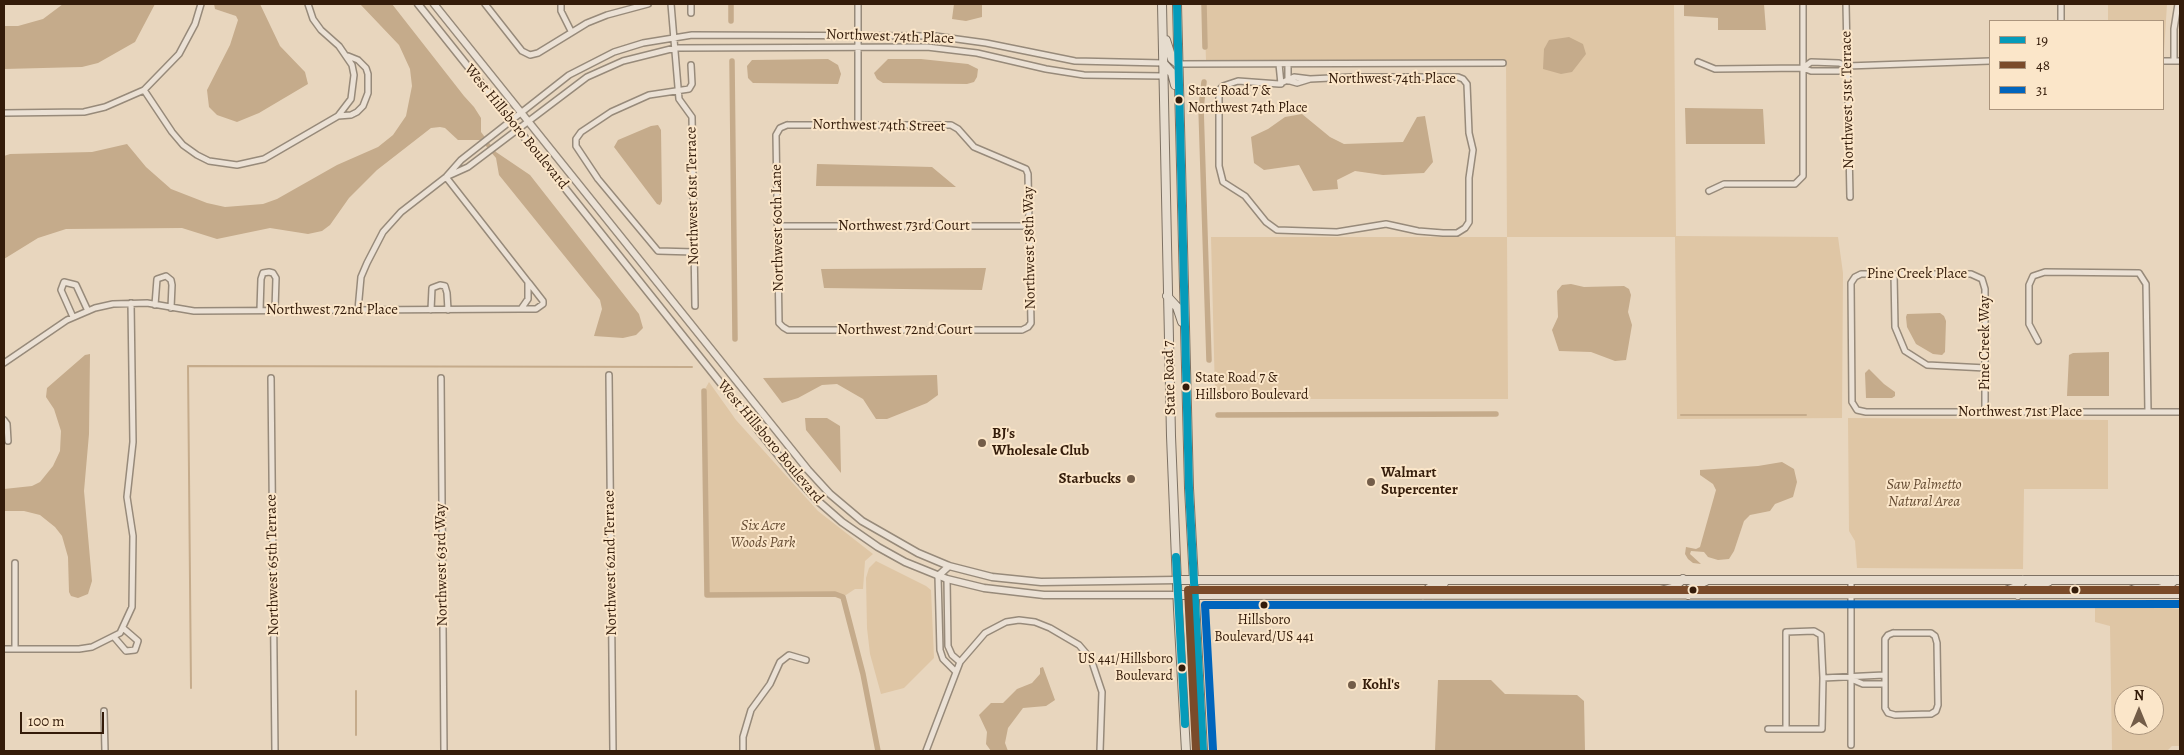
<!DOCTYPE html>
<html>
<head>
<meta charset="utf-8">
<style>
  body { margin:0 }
  #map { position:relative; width:2184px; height:755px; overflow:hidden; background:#e8d6be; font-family:Alegreya,serif }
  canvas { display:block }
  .frame { position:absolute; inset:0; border:5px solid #341c0a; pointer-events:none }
  .legend { position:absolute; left:1989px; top:20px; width:175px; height:90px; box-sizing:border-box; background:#fbe6c9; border:1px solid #ab957d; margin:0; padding:6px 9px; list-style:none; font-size:15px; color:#341c0a }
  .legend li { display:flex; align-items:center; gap:10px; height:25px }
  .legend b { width:25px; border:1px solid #ab957d }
  .north { position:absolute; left:2114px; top:685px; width:50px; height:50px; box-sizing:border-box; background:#fbe6c9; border:1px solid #ab957d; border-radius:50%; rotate:0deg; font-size:14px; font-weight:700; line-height:20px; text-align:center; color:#341c0a }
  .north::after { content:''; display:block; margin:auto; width:18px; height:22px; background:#735d49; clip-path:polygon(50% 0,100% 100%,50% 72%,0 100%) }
  .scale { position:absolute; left:20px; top:712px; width:84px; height:22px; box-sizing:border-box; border:2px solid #341c0a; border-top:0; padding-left:6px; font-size:15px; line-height:18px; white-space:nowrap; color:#341c0a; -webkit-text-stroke:4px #fbe6c9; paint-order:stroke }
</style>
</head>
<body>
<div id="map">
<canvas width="2184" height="755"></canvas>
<div class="frame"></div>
<ul class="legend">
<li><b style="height:6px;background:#059bba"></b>19</li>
<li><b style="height:6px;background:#7a4b2a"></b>48</li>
<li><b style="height:6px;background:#0065bd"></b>31</li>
</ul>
<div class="north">N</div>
<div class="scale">100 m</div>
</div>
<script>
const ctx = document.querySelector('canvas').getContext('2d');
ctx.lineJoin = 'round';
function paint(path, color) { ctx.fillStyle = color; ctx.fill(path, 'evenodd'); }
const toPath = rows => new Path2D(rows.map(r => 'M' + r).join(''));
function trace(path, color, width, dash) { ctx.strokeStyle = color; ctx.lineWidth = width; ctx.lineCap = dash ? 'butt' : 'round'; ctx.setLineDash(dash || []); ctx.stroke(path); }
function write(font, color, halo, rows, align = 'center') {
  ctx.font = font + ' Alegreya,serif'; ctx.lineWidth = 4; ctx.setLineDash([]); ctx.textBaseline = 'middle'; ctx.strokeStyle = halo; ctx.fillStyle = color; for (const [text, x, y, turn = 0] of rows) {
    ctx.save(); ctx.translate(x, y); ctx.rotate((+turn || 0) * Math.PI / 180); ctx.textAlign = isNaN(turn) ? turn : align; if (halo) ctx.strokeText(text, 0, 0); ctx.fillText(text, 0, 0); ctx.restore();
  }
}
const green = toPath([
  [1204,4,1674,4,1676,236,1838,237,1843,273,1842,418,1677,419,1675,237,1507,237,1508,399,1222,399,1215,393,1211,237,1507,237,1506,60,1206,60],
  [2108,4,2167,4,2164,52,2163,21,2108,21],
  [709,382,736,420,818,511,873,554,865,561,863,589,855,589,843,597,835,594,707,595,704,391],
  [1848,418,2108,420,2108,489,2024,489,2023,569,1857,568,1855,541,1849,531],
  [876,561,926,586,931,590,934,658,904,688,881,694,870,654,867,628,866,578,869,568],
  [2095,605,2152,606,2180,609,2180,746,2172,746,2167,751,2112,750,2110,626,2095,622],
  [2124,695,2154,695,2154,725,2124,725]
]);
const water = toPath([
  [63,4,155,4,135,42,98,63,82,67,4,69,4,26,18,26,43,19],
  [214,4,260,4,280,46,305,72,308,84,259,113,237,122,217,115,209,107,207,90,230,45,238,20,236,16,215,9],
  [360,4,392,4,464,96,474,107,481,118,481,132,496,152,530,175,639,314,643,328,636,335,623,338,594,336,602,309,600,300,499,175,496,158,481,140,458,140,445,128,440,127,431,128,377,170,349,198,330,225,322,231,308,234,270,228,217,239,182,228,66,229,38,238,4,259,4,156,10,154,92,152,127,144,146,167,171,189,207,203,225,207,263,204,277,199,337,165,378,147,393,135,406,116,412,86,410,69,399,45],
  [954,4,982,4,982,17,966,21,952,19],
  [1684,4,1764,4,1766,30,1718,30,1718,18,1684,16],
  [1569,37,1583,44,1586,54,1572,72,1561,74,1543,69,1544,49,1549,40],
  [828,59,838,65,841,74,838,84,753,83,748,78,747,66,752,60],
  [888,59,921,59,968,64,978,69,977,77,974,82,967,84,883,83,877,79,874,73],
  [1685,108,1763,109,1765,144,1686,144],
  [1302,114,1330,137,1344,144,1403,142,1417,117,1425,116,1433,162,1424,173,1383,175,1355,171,1337,180,1338,189,1313,191,1299,165,1264,170,1254,163,1251,137,1268,129,1285,117],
  [658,125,661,130,662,201,660,205,657,204,614,147,618,140,651,126],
  [817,164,932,167,956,187,816,186],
  [986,268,982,290,824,288,821,269],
  [1571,284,1584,287,1624,286,1629,289,1631,295,1628,312,1632,325,1626,360,1615,361,1591,352,1559,351,1552,330,1558,317,1557,291,1562,285],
  [1940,313,1944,316,1946,321,1945,352,1942,355,1933,354,1916,344,1907,327,1906,317,1907,314],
  [2109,352,2109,396,2067,396,2069,355,2073,353],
  [90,354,89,434,84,491,92,581,88,594,78,598,71,596,69,592,68,557,62,536,55,527,40,515,24,511,4,511,4,489,32,486,40,482,53,466,60,451,61,431,54,409,46,397,47,388,85,355],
  [1869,369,1884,384,1895,392,1895,396,1892,398,1866,398,1865,373],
  [937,375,938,395,927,403,887,419,876,419,863,399,837,384,822,385,798,398,782,403,763,378],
  [805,418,827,418,840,426,841,473,806,430],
  [1782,462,1794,469,1797,482,1793,497,1775,504,1770,511,1750,515,1744,521,1734,551,1729,559,1718,560,1708,557,1704,552,1691,551,1690,554,1701,564,1693,563,1688,559,1685,554,1686,547,1696,549,1700,547,1716,490,1713,484,1700,475,1700,470,1758,466],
  [1043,667,1055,700,1046,706,1023,708,1008,728,1005,743,1008,751,991,751,986,744,987,732,979,715,991,703,1003,703,1017,689,1032,683,1040,674,1040,668],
  [1438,680,1491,680,1505,694,1577,695,1584,701,1585,751,1435,751]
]);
const stream = toPath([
  [1681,415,1806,415],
  [191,688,188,366,692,367],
  [356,691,356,735]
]);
const canal = toPath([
  [731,4,731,21],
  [1204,4,1205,47],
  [732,61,735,339],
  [1204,82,1201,108,1209,360],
  [704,391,707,595,835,594,843,597,863,674,878,751],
  [1218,415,1496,414]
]);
const minor = toPath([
  [485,4,522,51,530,55,538,53,587,23,607,15,648,4],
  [561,4,561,11,571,31],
  [671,4,679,99,692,117,695,306],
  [691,4,691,13],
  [858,4,858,125],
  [1846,4,1850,197],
  [2061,21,2061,4],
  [2163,61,2180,61],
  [2174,61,2174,29,2178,4],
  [1698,62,1715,69,1803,68,1811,71,1839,71,1847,66],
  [1178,64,1503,63],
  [1279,64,1281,84],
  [691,65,692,84,689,89,649,95,611,112,581,132,576,139,576,146,598,179,658,251,694,252],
  [1803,68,1811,62,1839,63,1847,66,1990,61],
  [1288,81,1288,64],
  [1290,81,1297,83,1310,79,1351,77,1458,77,1463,79,1467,84,1469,133,1473,150,1469,178,1469,222,1465,228,1457,233,1443,233,1418,231,1386,224,1337,232,1277,230,1266,222,1245,196,1223,182,1219,166,1219,90,1223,86,1238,81,1279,84,1294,77,1310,79],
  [144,90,172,132,183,145,197,155,209,161,237,165,264,159,338,116,351,99,354,75,352,65,339,46,321,30,313,19,308,4],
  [4,113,84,112,105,107,144,90,179,54,195,24,201,4],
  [338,116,351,115,357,112,363,106,368,93,368,74,366,68,358,60,348,56],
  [787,125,951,125,958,129,974,147,1026,169,1028,174,1031,323,1028,327,1022,330,788,330,783,327,779,323,776,135,780,128,787,125],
  [448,176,468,167,587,77,623,61,675,48,927,47,977,53,1046,69,1084,75,1164,76],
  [1709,191,1724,184,1795,184,1803,176,1803,4],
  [778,226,1029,226],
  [1894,274,1895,327,1905,351,1927,365,1986,368],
  [155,305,157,279,166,276,171,280,172,285,171,308],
  [521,309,536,309,543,304,543,301,529,283],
  [260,310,261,279,263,273,269,272,273,273,276,278,275,310],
  [358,310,361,277,367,263,383,232,401,212,446,177,461,160,569,75,614,52,643,43,692,35,935,36,986,43,1075,61,1163,63],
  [431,310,432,288,440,285,445,286,447,293,448,310],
  [73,317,61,290,64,282,76,285,88,311],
  [2038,341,2029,324,2029,285,2033,276,2045,272,2139,273,2146,284,2148,412],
  [4,363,67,320,95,308,113,304,147,303,194,311,521,309,528,299,528,282,446,177],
  [609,375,613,751],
  [271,378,275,751],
  [441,378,444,751],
  [1985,412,1985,289,1982,279,1971,274,1861,274,1855,277,1851,283,1852,402,1857,410,1866,412,2180,412],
  [4,420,7,424,8,441],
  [15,563,15,649],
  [938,576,940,650,943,659,955,671],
  [947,579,948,646,952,655,960,662],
  [1893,633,1931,633,1935,636,1937,643,1938,705,1936,711,1931,714,1895,715,1888,713,1885,708,1885,639,1888,635,1893,633],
  [114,637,126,651,135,650,138,641,123,628],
  [4,649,79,649,92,647,120,633,132,607,133,536,127,497,133,442,131,303],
  [1823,678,1822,729,1786,729,1786,632,1814,631,1821,635,1823,678,1884,675],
  [1851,679,1863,684,1884,684],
  [104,711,105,751],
  [1768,729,1786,729],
  [1851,745,1851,580],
  [743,751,743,737,751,710,770,684,780,662,789,655,806,660],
  [926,751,960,662,985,633,1006,622,1019,620,1035,622,1050,628,1079,645,1091,659,1102,692,1100,751]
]);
const tertiary = toPath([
  [418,4,794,475,818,501,842,522,878,547,905,562,947,579,984,588,1044,595,1177,595],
  [434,4,808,470,830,494,862,521,918,553,949,566,992,577,1041,582,1177,580],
  [938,576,949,566]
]);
const primary = toPath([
  [1162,4,1171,436,1178,609,1186,751],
  [1177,4,1189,488,1203,751],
  [1166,40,1172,59,1178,64],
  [1163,63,1172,73,1175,85],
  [1167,296,1177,307,1182,322],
  [1177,580,2180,580],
  [1660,591,1673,588,1683,579],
  [2003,592,2019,586,2023,580],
  [2125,593,2135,589,2159,589,2168,586,2175,580],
  [1177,595,2180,594],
  [1423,595,1429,588,1444,583],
  [1688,595,1689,589,1706,581],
  [2018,595,2030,587,2048,582]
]);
const bus1 = toPath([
  [1177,4,1189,488,1203,751],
  [1176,557,1185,724]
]);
const bus2 = toPath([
  [1196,750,1188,590,2180,590]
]);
const bus3 = toPath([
  [1213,750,1205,605,2180,604]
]);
const markers = [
  [1179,100,4.5,"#341c0a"],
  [1186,387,4.5,"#341c0a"],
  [982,443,5,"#735d49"],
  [1131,479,5,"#735d49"],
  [1371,482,5,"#735d49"],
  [1693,590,4.5,"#341c0a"],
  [2075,590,4.5,"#341c0a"],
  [1264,605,4.5,"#341c0a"],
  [1182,668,4.5,"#341c0a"],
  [1352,685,5,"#735d49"]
];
const busNames = [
  ["State Road 7 &",1188,92],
  ["Northwest 74th Place",1188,109],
  ["State Road 7 &",1195,379],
  ["Hillsboro Boulevard",1195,396],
  ["Hillsboro",1264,621,"center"],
  ["Boulevard/US 441",1264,638,"center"],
  ["US 441/Hillsboro",1173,660,"right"],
  ["Boulevard",1173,677,"right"]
];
const streetNames = [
  ["Northwest 74th Place",890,37,2],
  ["Northwest 74th Place",1392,79],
  ["Northwest 51st Terrace",1848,100,-91],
  ["Northwest 74th Street",879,126,1],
  ["West Hillsboro Boulevard",516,127,51],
  ["Northwest 61st Terrace",693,196,-91],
  ["Northwest 73rd Court",904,226],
  ["Northwest 60th Lane",778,228,-91],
  ["Northwest 58th Way",1030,248,-91],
  ["Pine Creek Place",1917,274],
  ["Northwest 72nd Place",332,310],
  ["Northwest 72nd Court",905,330],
  ["Pine Creek Way",1985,343,-90],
  ["State Road 7",1170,378,-92],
  ["Northwest 71st Place",2020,412],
  ["West Hillsboro Boulevard",770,442,50],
  ["Northwest 62nd Terrace",611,563,-91],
  ["Northwest 65th Terrace",273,565,-91],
  ["Northwest 63rd Way",442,565,-91]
];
const poiNames = [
  ["BJ's",992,434],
  ["Wholesale Club",992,451],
  ["Walmart",1381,473],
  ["Supercenter",1381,490],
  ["Starbucks",1121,479,"right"],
  ["Kohl's",1362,685]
];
const parkNames = [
  ["Saw Palmetto",1924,485],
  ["Natural Area",1924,502],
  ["Six Acre",763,526],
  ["Woods Park",763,543]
];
paint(green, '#dfc6a5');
paint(water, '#c5ab8b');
trace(stream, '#c5ab8b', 2);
trace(canal, '#c5ab8b', 5.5);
trace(minor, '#978a7a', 8);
trace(tertiary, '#978a7a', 9);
trace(primary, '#7d7163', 10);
trace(minor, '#ebe1d5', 5);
trace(tertiary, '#ebe1d5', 6);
trace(primary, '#e6dcce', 8);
trace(bus1, '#059bba', 8);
trace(bus2, '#7a4b2a', 8);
trace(bus3, '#0065bd', 8);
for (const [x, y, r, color] of markers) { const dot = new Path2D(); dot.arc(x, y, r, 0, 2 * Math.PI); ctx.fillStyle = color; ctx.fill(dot); trace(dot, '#fbe6c9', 2); }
write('14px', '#341c0a', '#fbe6c9', busNames, 'left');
write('15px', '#341c0a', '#fbe6c9', streetNames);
write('bold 15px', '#341c0a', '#fbe6c9', poiNames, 'left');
write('italic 15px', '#654b32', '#fbe6c9', parkNames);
</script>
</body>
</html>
